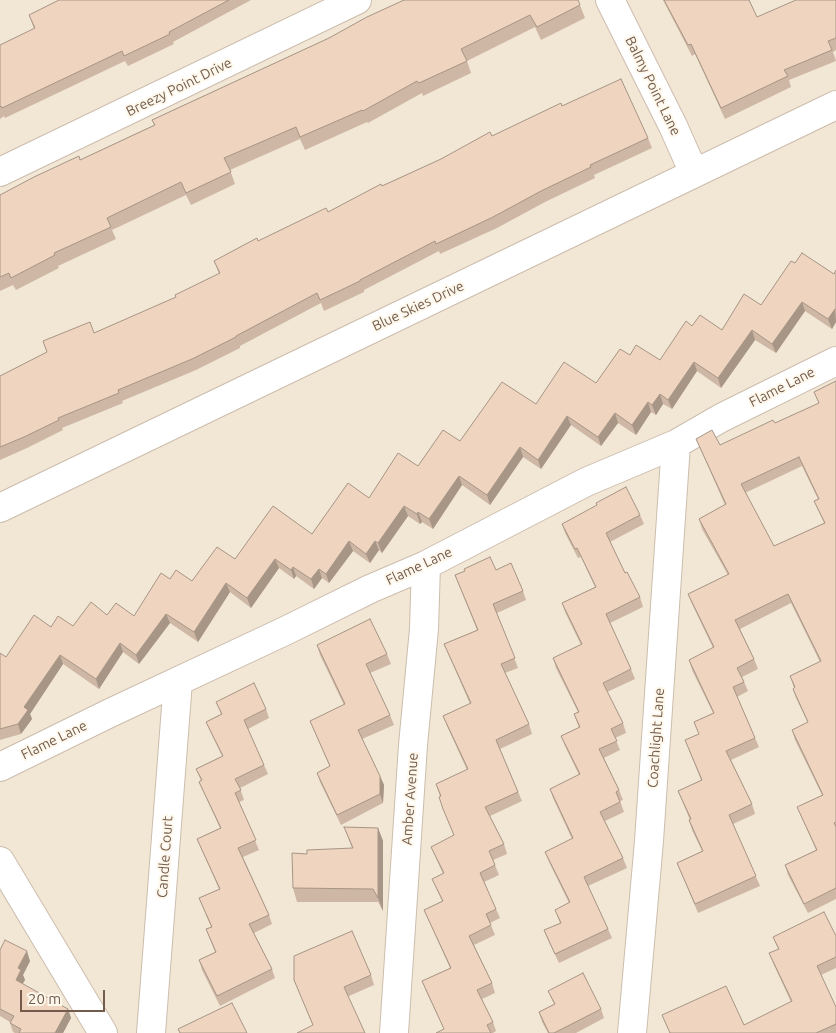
<!DOCTYPE html>
<html>
<head>
<meta charset="utf-8">
<style>
  body { margin:0 }
  #map { position:relative; width:836px; height:1033px; overflow:hidden; background:#fbf4e6; font-family:Ubuntu,sans-serif }
  canvas { display:block }
  .scale { position:absolute; left:20px; top:990px; width:85px; height:22px; box-sizing:border-box; border:2px solid #735c4c; border-top:0; padding-left:6px; font-size:15px; line-height:18px; white-space:nowrap; color:#735c4c; -webkit-text-stroke:4px #fef8ec; paint-order:stroke }
</style>
</head>
<body>
<div id="map">
<canvas width="836" height="1033"></canvas>
<div class="scale">20 m</div>
</div>
<script>
const ctx = document.querySelector('canvas').getContext('2d');
ctx.lineJoin = 'round';
function paint(path, color) { ctx.fillStyle = color; ctx.fill(path, 'evenodd'); }
const toPath = rows => new Path2D(rows.map(r => 'M' + r).join(''));
function trace(path, color, width, dash) { ctx.strokeStyle = color; ctx.lineWidth = width; ctx.lineCap = dash ? 'butt' : 'round'; ctx.setLineDash(dash || []); ctx.stroke(path); }
function write(font, color, halo, rows, align = 'center') {
  ctx.font = font + ' Ubuntu,sans-serif'; ctx.lineWidth = 4; ctx.setLineDash([]); ctx.textBaseline = 'middle'; ctx.strokeStyle = halo; ctx.fillStyle = color; for (const [text, x, y, turn = 0] of rows) {
    ctx.save(); ctx.translate(x, y); ctx.rotate((+turn || 0) * Math.PI / 180); ctx.textAlign = isNaN(turn) ? turn : align; if (halo) ctx.strokeText(text, 0, 0); ctx.fillText(text, 0, 0); ctx.restore();
  }
}
const residential = toPath([
  [0,0,836,0,836,1033,0,1033]
]);
const minor = toPath([
  [610,0,673,126,694,173],
  [0,172,357,0],
  [0,508,836,105],
  [0,767,110,713,285,631,370,589,426,565,586,482,676,444,721,418,836,361],
  [0,861,103,1033],
  [151,1033,178,681],
  [394,1033,413,745,424,629,426,565],
  [632,1033,649,841,676,444]
]);
const wall = toPath([
  [59,0,251,0,173,42,174,44,128,66,125,61,5,118,4,116,0,119,0,45,34,29,29,15],
  [663,0,749,0,757,17,836,0,836,50,833,52,836,61,789,80,791,87,725,119,695,54,692,56],
  [580,5,585,18,541,40,535,27,467,61,471,73,423,96,422,93,368,123,367,122,305,150,300,139,230,170,235,184,191,205,186,195,112,230,116,239,58,266,59,268,16,290,13,285,0,291,0,195,80,160,154,125,152,120,329,38],
  [562,106,648,138,652,148,594,175,595,178,545,202,497,228,440,254,439,251,364,290,364,292,324,311,321,303,240,346,240,348,196,370,122,401,123,403,62,428,63,430,27,448,0,460,0,376,47,352,43,341,94,333,176,298,219,274,214,261,258,241,328,212,382,186,492,136],
  [795,263,834,274,836,270,836,322,832,329,805,311,776,353,755,340,721,388,697,371,672,409,663,404,656,415,651,412,636,435,618,423,601,446,571,425,541,469,523,457,490,505,462,485,433,529,422,522,420,524,408,516,382,553,379,550,370,563,353,551,329,583,322,578,314,589,296,576,294,579,279,568,251,608,230,592,198,642,170,623,139,664,123,652,99,689,63,664,30,714,32,719,21,734,0,740,0,653,6,657,51,627,73,626,107,615,134,616,170,579,192,581,235,559,312,534,418,466,460,441,536,404,596,383,630,355,660,360,692,326,722,330,761,305],
  [836,381,836,899,808,913,788,875,785,865,816,850,801,816,797,807,822,795,795,740,792,730,808,723,796,698,793,689,794,688,790,676,820,662,791,603,740,629,754,659,758,669,742,677,748,691,737,697,759,747,731,760,752,804,755,814,733,824,760,886,698,913,677,863,702,851,692,830,689,820,690,820,678,791,701,780,685,740,699,734,694,722,713,713,692,670,689,660,713,648,692,604,688,594,728,575,702,529,699,519,725,505,700,448,696,439,720,445,775,423,819,403,814,392],
  [802,466,818,499,814,501,824,523,774,546,745,493],
  [640,515,644,524,610,542,625,573,640,597,643,607,610,623,631,669,635,679,607,692,623,723,626,733,615,738,620,750,604,758,619,790,623,800,620,801,624,812,605,821,623,858,627,868,588,886,608,929,612,938,559,963,548,940,544,930,560,923,555,910,569,903,549,862,545,852,572,839,553,798,550,789,579,775,565,746,561,736,579,728,574,714,578,712,556,668,553,658,581,645,565,612,562,603,595,587,581,557,578,558,565,533,562,524],
  [464,569,496,570,523,591,526,600,497,613,518,668,505,673,529,724,532,734,500,749,522,801,490,816,504,844,507,854,493,860,499,875,484,882,500,918,490,923,495,935,474,945,492,983,495,993,482,999,493,1022,496,1031,493,1033,436,1033,444,1029,426,991,422,981,450,968,428,919,424,910,442,901,436,888,432,879,443,874,431,847,454,836,443,809,440,796,436,784,467,770,447,726,443,716,470,704,444,644,477,630,455,575,465,571],
  [317,645,387,654,391,664,370,673,390,715,394,725,362,739,384,785,383,803,341,825,320,782,317,773,330,767,310,721,344,705,320,655],
  [216,702,266,709,269,718,248,729,268,774,240,788,244,800,239,802,259,850,243,857,269,915,272,924,254,933,272,969,275,978,220,1006,202,970,199,960,215,952,206,929,211,927,199,898,219,889,197,839,220,828,203,791,199,782,201,781,196,769,222,756,210,731,206,722,221,714],
  [344,827,378,828,383,841,383,911,378,902,297,902,293,888,307,854,352,848],
  [836,936,836,968,821,975,836,1007,836,1033,670,1033,662,1015,744,1025,791,1002,773,963,769,953,778,949,773,937],
  [0,950,30,961,23,975,25,980,22,984,68,1009,71,1018,63,1033,15,1033,13,1032,10,1023,10,1022,0,1016],
  [371,975,374,985,349,996,313,1026,294,980],
  [548,991,601,1009,604,1018,576,1033,548,1033,542,1022,539,1012,554,1004]
]);
const shadedWall = toPath([
  [802,302,805,311,776,353,772,344],
  [835,309,836,322,832,329,828,319],
  [752,330,755,340,721,388,718,378],
  [694,362,697,371,672,409,668,400],
  [660,394,663,404,656,415,652,405],
  [648,402,651,412,636,435,632,425],
  [615,413,618,423,601,446,598,437],
  [567,416,571,425,541,469,538,460],
  [520,447,523,457,490,505,487,495],
  [459,476,462,485,433,529,429,519],
  [404,506,408,516,382,553,378,543],
  [418,512,422,522,420,524,417,514],
  [349,541,353,551,329,583,326,574],
  [375,541,379,550,370,563,366,554],
  [275,559,279,568,251,608,247,598],
  [293,567,296,576,294,579,291,570],
  [319,569,322,578,314,589,311,579],
  [226,583,230,592,198,642,194,632],
  [166,614,170,623,139,664,136,655],
  [120,643,123,652,99,689,96,679],
  [60,655,63,664,30,714,32,719,21,734,18,724,24,707],
  [380,776,384,785,383,803,380,794],
  [378,828,383,841,383,911,378,898],
  [27,951,30,961,23,975,25,980,19,990,16,980,18,968],
  [68,1009,71,1018,63,1033,55,1033]
]);
const building = toPath([
  [59,0,229,0,169,32,170,34,124,56,122,51,2,108,1,106,0,107,0,45,35,28,29,15,59,0],
  [404,0,578,0,580,5,537,27,530,15,461,49,467,61,419,83,417,81,363,111,362,110,300,137,296,127,224,158,231,172,186,193,181,182,107,218,111,227,54,253,55,255,11,278,9,273,0,277,0,195,34,177,79,156,80,160,155,125,152,120,329,38,367,17,404,0],
  [664,0,749,0,757,17,796,0,836,0,836,38,828,41,832,50,784,70,788,76,721,108,691,44,688,45,664,0],
  [621,79,648,138,590,165,591,167,541,191,493,217,436,244,435,241,360,280,360,281,320,300,317,293,236,336,236,337,192,359,118,390,119,393,58,418,59,420,24,437,0,447,0,376,47,352,43,341,90,322,94,333,176,297,175,295,220,273,214,261,257,238,258,241,326,208,328,212,381,184,382,186,441,159,490,132,492,136,561,103,562,106,621,79],
  [802,253,834,274,836,270,836,309,835,309,828,319,802,302,772,344,752,330,718,378,694,362,668,400,660,394,652,405,648,402,632,425,615,413,598,437,567,416,538,460,520,447,487,495,459,476,429,519,418,512,417,514,404,506,378,543,375,541,366,554,349,541,326,574,319,569,311,579,293,567,291,570,275,559,247,598,226,583,194,632,166,614,136,655,120,643,96,679,60,655,24,707,28,710,18,724,0,729,0,653,6,657,34,615,51,627,58,616,73,626,91,602,107,615,116,603,134,616,161,573,170,579,176,570,192,581,217,547,235,559,273,506,312,534,348,483,369,498,398,453,418,466,443,430,460,441,502,382,536,404,564,362,596,383,620,349,630,355,636,345,660,360,686,321,692,326,700,315,722,330,744,294,761,305,791,261,795,263,802,253],
  [836,381,836,822,834,823,836,827,836,888,804,904,785,865,817,850,797,807,823,795,792,730,808,722,793,689,795,687,790,676,821,661,788,594,735,620,754,659,737,668,744,682,733,687,755,738,726,751,752,804,729,815,756,876,695,904,677,863,703,851,689,820,691,819,678,791,702,780,685,740,699,734,694,722,714,713,689,660,714,647,688,594,729,574,699,519,726,504,696,439,712,430,720,445,773,420,775,423,819,403,814,392,836,381],
  [799,457,819,499,814,501,825,523,774,546,741,484,799,457],
  [626,487,640,515,606,533,625,573,627,572,640,597,606,614,631,669,603,683,623,723,611,729,617,741,599,749,619,790,616,792,620,802,600,812,623,858,584,877,608,929,555,954,544,930,561,923,555,910,570,902,545,852,573,838,550,789,580,774,561,736,580,727,574,714,579,712,553,658,582,644,562,603,596,587,577,548,575,549,562,524,597,505,596,503,626,487],
  [490,557,496,570,511,563,523,591,493,604,515,658,501,664,529,724,496,740,518,792,485,807,504,844,489,851,495,865,480,873,496,909,486,914,491,925,469,936,492,983,477,990,493,1022,487,1025,491,1033,436,1033,444,1029,422,981,451,968,424,910,443,901,432,879,444,873,431,847,454,835,443,809,439,797,441,796,436,784,468,769,443,716,471,703,444,644,478,630,455,575,465,571,464,569,490,557],
  [370,619,387,654,366,664,390,715,358,730,380,776,380,794,337,815,317,773,330,766,310,721,345,704,317,645,370,619],
  [254,683,266,709,244,720,264,765,235,779,241,790,235,793,256,840,238,848,269,915,249,924,272,969,217,996,199,960,216,952,206,929,212,927,199,898,220,889,197,839,221,828,199,782,202,780,196,769,223,756,206,722,222,714,216,702,254,683],
  [344,827,378,828,378,898,373,889,293,888,292,853,307,854,307,850,353,848,344,827],
  [824,912,836,936,836,957,817,966,836,1007,836,1024,816,1033,670,1033,662,1015,726,986,744,1025,792,1001,769,953,779,949,773,937,824,912],
  [352,931,371,975,344,987,365,1033,297,1033,313,1025,294,980,294,956,352,931],
  [5,940,27,951,18,968,21,970,16,980,68,1009,55,1033,19,1033,21,1029,10,1023,14,1016,0,1009,0,950,5,940],
  [583,973,601,1009,554,1033,549,1033,539,1012,555,1004,548,991,583,973],
  [232,1003,247,1033,180,1033,178,1029,232,1003]
]);
const streetNames = [
  ["Balmy Point Lane",653,86,64],
  ["Breezy Point Drive",179,87,-26],
  ["Blue Skies Drive",418,306,-25],
  ["Flame Lane",782,387,-27],
  ["Flame Lane",419,566,-25],
  ["Coachlight Lane",656,738,-86],
  ["Flame Lane",54,740,-26],
  ["Amber Avenue",410,799,-86],
  ["Candle Court",165,857,-86]
];
paint(residential, '#f2e7d5');
trace(minor, '#ccbdad', 30);
trace(minor, '#fff', 28);
paint(wall, '#ceb7a4');
paint(shadedWall, '#a79586');
paint(building, '#efd5bf');
trace(building, '#a79586', 1);
write('14px', '#735c4c', '#fef8ec', streetNames);
</script>
</body>
</html>
